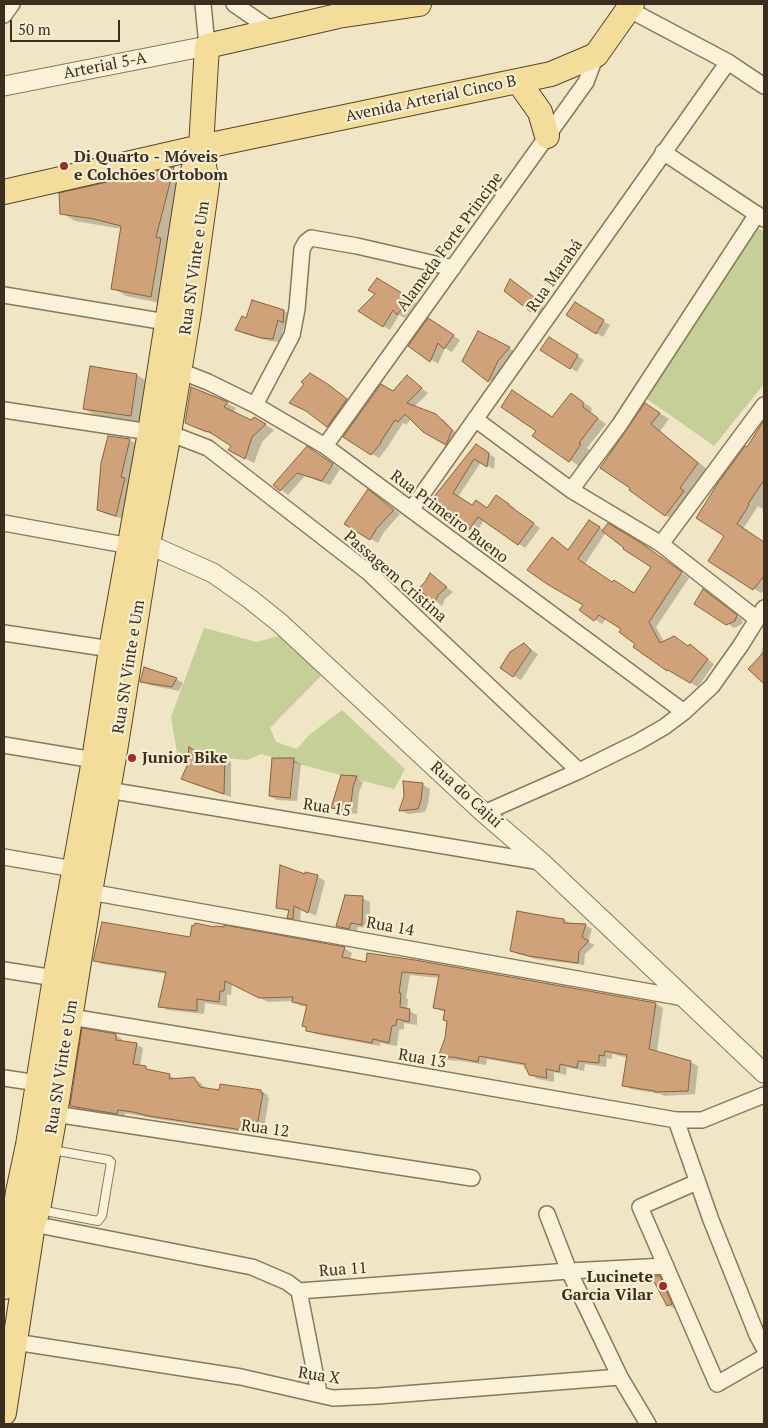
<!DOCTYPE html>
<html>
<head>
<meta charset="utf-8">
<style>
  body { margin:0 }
  #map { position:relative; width:768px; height:1428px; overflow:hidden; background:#f0e5c4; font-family:"PT Serif",serif }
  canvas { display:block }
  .frame { position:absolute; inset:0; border:5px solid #3b2e1e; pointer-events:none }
  .scale { position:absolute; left:10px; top:20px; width:110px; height:22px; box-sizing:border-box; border:2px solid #3b2e1e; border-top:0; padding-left:6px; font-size:15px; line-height:18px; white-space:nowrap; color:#3b2e1e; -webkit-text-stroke:4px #f7efd4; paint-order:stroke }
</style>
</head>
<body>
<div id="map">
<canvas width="768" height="1428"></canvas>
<div class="frame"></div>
<div class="scale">50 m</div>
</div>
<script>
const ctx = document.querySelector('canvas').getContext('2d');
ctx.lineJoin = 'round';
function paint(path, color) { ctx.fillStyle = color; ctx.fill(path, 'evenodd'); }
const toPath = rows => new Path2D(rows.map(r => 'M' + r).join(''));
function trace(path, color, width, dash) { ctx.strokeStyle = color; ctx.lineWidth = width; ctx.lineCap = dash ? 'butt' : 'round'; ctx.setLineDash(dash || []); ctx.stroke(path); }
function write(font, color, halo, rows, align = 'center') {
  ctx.font = font + ' "PT Serif",serif'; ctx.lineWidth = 4.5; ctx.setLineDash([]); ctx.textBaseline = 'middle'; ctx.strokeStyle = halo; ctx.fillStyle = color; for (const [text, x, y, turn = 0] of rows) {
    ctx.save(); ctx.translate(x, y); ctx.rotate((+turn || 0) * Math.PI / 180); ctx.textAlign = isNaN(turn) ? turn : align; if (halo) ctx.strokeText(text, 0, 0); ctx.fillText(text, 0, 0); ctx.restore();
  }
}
const green = toPath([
  [756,226,764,232,764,384,714,446,643,396],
  [204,628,257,642,285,634,323,674,270,728,276,742,297,749,309,735,342,710,405,769,394,789,261,754,247,760,177,753,171,717]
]);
const shadow = toPath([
  [174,169,187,176,165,304,126,296,113,288,122,229,75,221,62,213,61,194],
  [378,280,416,303,405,318,399,315,390,330,383,326,377,294],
  [511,281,541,303,545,310,539,315,532,311],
  [253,302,284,311,291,315,290,325,285,323,280,342,270,341,244,334,237,330,246,319],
  [575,304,610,325,603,337,596,333],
  [436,324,460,340,452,352,445,348,438,364,410,346],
  [479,332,516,352,496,385,464,361],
  [556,342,584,360,577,372,542,350],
  [91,368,137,375,148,382,142,422,95,415,84,409],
  [310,375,336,390,353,404,335,430,310,412,306,384],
  [407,377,428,393,414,407,444,420,458,435,453,448,424,432,411,419,406,425,403,423,387,448,379,458,345,437,393,392],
  [571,394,592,408,591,413,606,424,587,448,589,450,579,466,534,436,552,418],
  [227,403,236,408,233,413,251,422,254,418,274,430,262,442,254,463,239,455,233,445,218,436,217,437,186,422],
  [655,410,669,419,660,431,707,469,675,521,665,515,631,488],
  [764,424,764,510,758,506,743,529,764,543,764,591,761,593,710,560,726,535,747,449],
  [129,440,137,444,128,481,132,483,123,519,106,514,98,510],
  [482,449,495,458,494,469,481,462,458,497,473,506,488,509,503,500,515,508,514,510,540,528,525,548,484,520,476,533,452,518,453,516,431,503],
  [314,452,340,469,330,485,305,476,288,495,275,485],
  [375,495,400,514,384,532,378,543,345,523],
  [596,525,604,530,649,549,689,578,656,627,664,642,689,647,690,645,714,664,698,687,668,670,635,647,636,644,622,629,606,619,602,624,581,610,585,605,559,543,569,550],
  [606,532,652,567,635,594,613,583,585,564],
  [430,575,453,592,445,599,442,606,420,589,426,583],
  [704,591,743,620,742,624,734,628,727,623],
  [524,645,538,654,521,680,514,676],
  [763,646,764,647,764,683,750,669,759,659],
  [176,679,183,683,179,691,149,685,142,681],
  [224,758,231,762,231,797,190,783,183,779,212,762],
  [273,760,294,760,301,764,297,801,277,800,270,796],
  [356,778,363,782,359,792,357,814,339,811,332,807],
  [423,785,430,789,428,804,425,812,408,814,401,810],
  [306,874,318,877,325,881,316,916,301,908,300,922,295,921,288,917,290,912,277,907],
  [362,898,370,902,369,928,358,927,356,932,345,930,338,926],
  [550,919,564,920,570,923,585,925,592,929,588,942,595,945,585,954,584,965,536,959,518,954,512,951],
  [191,939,344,948,352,953,350,960,656,1004,663,1008,657,1052,690,1062,698,1066,695,1094,664,1096,661,1094,631,1089,623,1085,628,1058,612,1054,612,1059,607,1058,606,1067,585,1064,584,1071,567,1067,566,1075,554,1072,554,1082,538,1079,530,1074,526,1066,487,1059,486,1065,462,1061,447,1060,440,1056,446,1038,448,1021,446,1013,435,1008,439,978,410,975,406,998,408,999,407,1010,417,1015,417,1025,404,1023,404,1029,399,1030,397,1046,380,1043,380,1046,315,1034,307,1030,308,1007,301,1006,292,1001,268,1002,232,984,231,995,227,994,227,1006,205,1003,204,1014,167,1010,160,1006,167,974,102,964,95,960],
  [115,1035,122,1039,122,1042,136,1044,143,1048,140,1066,153,1071,169,1075,177,1080,194,1079,201,1083,205,1089,220,1092,261,1091,268,1095,267,1097,269,1098,263,1135,157,1119,125,1113,124,1117,78,1110,72,1106],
  [659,1277,667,1281,678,1308,675,1309,668,1305]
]);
const building = toPath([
  [174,167,156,237,161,238,151,297,111,289,121,226,94,219,60,214,59,193,174,167],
  [377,278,410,298,397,315,393,310,383,327,358,311,375,294,368,290,377,278],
  [510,279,534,297,539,305,531,312,504,291,510,279],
  [252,300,284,310,283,323,278,320,273,339,261,338,235,330,242,316,246,318,252,300],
  [575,302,604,320,596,334,566,315,575,302],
  [428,318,454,335,444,349,438,343,430,362,408,346,428,318],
  [478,331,510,347,498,361,488,382,462,361,478,331],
  [549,337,578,355,570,369,540,350,549,337],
  [90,366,137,374,131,416,83,409,90,366],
  [310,373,329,385,347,399,327,427,306,411,289,403,304,384,301,382,310,373],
  [407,375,422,388,407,403,436,414,452,430,446,445,423,432,405,414,398,422,395,420,380,443,381,443,371,455,343,437,381,384,393,391,407,375],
  [191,387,228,402,224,407,251,420,254,417,266,424,252,437,245,459,228,450,231,446,208,431,207,432,185,423,191,387],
  [512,390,552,417,571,393,583,402,583,407,598,418,579,443,581,444,569,462,532,436,536,431,501,407,512,390],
  [645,403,660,413,651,424,698,463,680,488,684,491,665,516,629,490,630,488,600,468,645,403],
  [764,420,764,480,748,504,749,505,737,524,764,542,764,576,753,590,708,561,724,536,696,518,718,483,745,446,747,447,764,420],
  [108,436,130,439,121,477,125,478,116,516,97,510,101,463,108,436],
  [476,444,489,453,487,467,474,459,453,493,472,505,476,500,487,508,496,495,509,504,508,505,534,523,518,545,478,517,469,530,450,519,452,516,429,503,476,444],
  [307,446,333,464,322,481,297,473,280,491,273,485,307,446],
  [368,489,394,510,377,528,370,540,344,524,368,489],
  [589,520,600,527,578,559,612,582,614,580,634,593,651,567,623,549,624,548,602,531,608,523,641,543,682,572,649,622,660,643,674,636,688,646,690,644,708,659,690,683,668,670,667,671,633,647,635,644,619,632,621,629,599,615,594,621,579,610,583,605,547,584,527,570,552,537,568,550,589,520],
  [430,573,447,587,438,595,435,603,418,589,425,582,430,573],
  [703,589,737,615,735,621,726,625,694,604,703,589],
  [524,643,531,650,513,677,500,668,510,652,524,643],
  [764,652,764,684,748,669,764,652],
  [144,667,177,678,172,687,140,682,144,667],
  [189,747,211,761,214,754,225,757,224,794,181,779,187,766,189,747],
  [272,758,294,758,290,798,269,796,272,758],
  [341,775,357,776,353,787,350,811,331,808,341,775],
  [403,781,423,783,421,800,418,809,399,811,404,796,403,781],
  [280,865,305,874,305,872,318,875,308,913,294,906,293,919,287,918,289,910,276,908,280,865],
  [345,895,363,896,362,925,351,923,349,929,336,926,345,895],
  [517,911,550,917,564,919,564,923,586,924,582,937,589,941,579,951,578,963,529,956,510,951,517,911],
  [102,922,190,937,192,925,194,926,195,923,214,927,215,926,224,927,224,925,345,947,342,957,366,962,367,953,415,960,656,1003,649,1049,691,1061,688,1091,655,1092,655,1091,622,1086,627,1055,605,1051,604,1056,599,1055,599,1063,578,1061,577,1068,560,1064,559,1072,546,1069,547,1078,529,1075,526,1068,525,1068,525,1064,479,1056,478,1062,453,1057,438,1057,445,1038,447,1021,443,1020,445,1010,433,1008,439,975,402,972,399,993,401,993,400,1007,410,1009,409,1022,397,1019,396,1025,392,1026,389,1043,373,1039,372,1043,306,1031,306,1027,302,1026,307,1005,292,1002,293,997,259,998,225,981,224,991,220,991,219,1002,197,999,197,1011,158,1007,166,972,93,961,102,922],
  [82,1028,116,1034,116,1040,137,1043,133,1064,146,1066,146,1069,170,1074,169,1079,194,1077,200,1087,219,1090,220,1084,261,1090,261,1093,263,1093,256,1132,149,1116,133,1112,118,1110,117,1114,70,1106,82,1028],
  [651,1276,660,1276,672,1304,667,1306,651,1276]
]);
const service = toPath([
  [40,1210,98,1221,102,1216,111,1162,109,1160,52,1150]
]);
const minor = toPath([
  [203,4,207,46],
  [234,4,273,31],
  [628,9,728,62,764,86],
  [4,15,12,4],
  [663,152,764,219],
  [4,295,166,322],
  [180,371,208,382,255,405,325,446,684,712],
  [255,405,292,335,297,309,302,249,306,242,311,238,357,246,453,268],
  [4,410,150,432],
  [475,419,571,490,661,544,757,619],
  [169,433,208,448,368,572,579,771],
  [325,446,586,82,596,55],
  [571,490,620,424,757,214],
  [411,510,728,62],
  [4,523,130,546],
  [661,544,764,405],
  [4,633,111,649],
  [4,745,94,760],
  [108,790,541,862],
  [484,813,579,771,638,742,664,727,684,712,712,686,741,645,764,608],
  [4,857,74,869],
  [90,892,684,998],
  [4,970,55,978],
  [71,1017,313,1057,676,1120,702,1120,764,1095],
  [4,1078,38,1083],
  [55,1114,472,1178],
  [676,1120,711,1220,757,1335,764,1348],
  [697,1182,640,1207,717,1384,764,1357],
  [547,1214,569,1271,620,1377,648,1424],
  [33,1224,252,1267,287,1282,299,1291,569,1271,666,1266],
  [299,1291,319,1393],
  [15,1342,241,1377,333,1398,378,1396,620,1377]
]);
const tertiary = toPath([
  [4,86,207,46],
  [148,544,213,573,250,599,280,623,484,813,541,862,764,1073]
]);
const primary = toPath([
  [518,81,540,112,547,136],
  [4,192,201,147,551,74,596,55,632,4],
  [4,1287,18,1192,28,1145,55,978,94,760,111,649,150,432,189,182,201,148],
  [4,1413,33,1224,38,1210,55,1114,90,892,115,751,148,544,169,433,189,312,207,184,201,147,207,46,338,16,419,4]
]);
const markers = [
  [64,166,5,"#9d2d27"],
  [132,758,5,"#9d2d27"],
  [663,1286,5,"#9d2d27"]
];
const streetNames = [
  ["Arterial 5-A",105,66,-11],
  ["Avenida Arterial Cinco B",431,99,-12],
  ["Alameda Forte Principe",450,242,-54],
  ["Rua SN Vinte e Um",195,268,-82],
  ["Rua Marabá",555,276,-55],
  ["Rua Primeiro Bueno",449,517,37],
  ["Passagem Cristina",395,577,41],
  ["Rua SN Vinte e Um",129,667,-81],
  ["Rua do Cajuí",466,795,42],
  ["Rua 15",327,808,9],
  ["Rua 14",390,927,10],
  ["Rua 13",422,1059,10],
  ["Rua SN Vinte e Um",62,1067,-81],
  ["Rua 12",265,1129,8],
  ["Rua 11",343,1270,-4],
  ["Rua X",319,1376,9]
];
const poiNames = [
  ["Di Quarto - Móveis",74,157],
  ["e Colchões Ortobom",74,175],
  ["Junior Bike",142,758],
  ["Lucinete",653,1277,"right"],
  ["Garcia Vilar",653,1295,"right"]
];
paint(green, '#c5cf97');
paint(shadow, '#0003');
paint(building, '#cfa279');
trace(building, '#8b613e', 1);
trace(service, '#8b775a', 10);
trace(minor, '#8b775a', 18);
trace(tertiary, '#8b775a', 21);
trace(primary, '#59452e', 26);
trace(service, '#faf2d8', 8);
trace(minor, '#faf2d8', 15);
trace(tertiary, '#faf2d8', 19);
trace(primary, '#f4dd9b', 24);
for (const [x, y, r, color] of markers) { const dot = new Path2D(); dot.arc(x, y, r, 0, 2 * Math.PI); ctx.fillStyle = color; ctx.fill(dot); trace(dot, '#f7efd4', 2); }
write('16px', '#3b2e1e', '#f7efd4', streetNames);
write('bold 16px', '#3b2e1e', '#f7efd4', poiNames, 'left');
</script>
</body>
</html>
